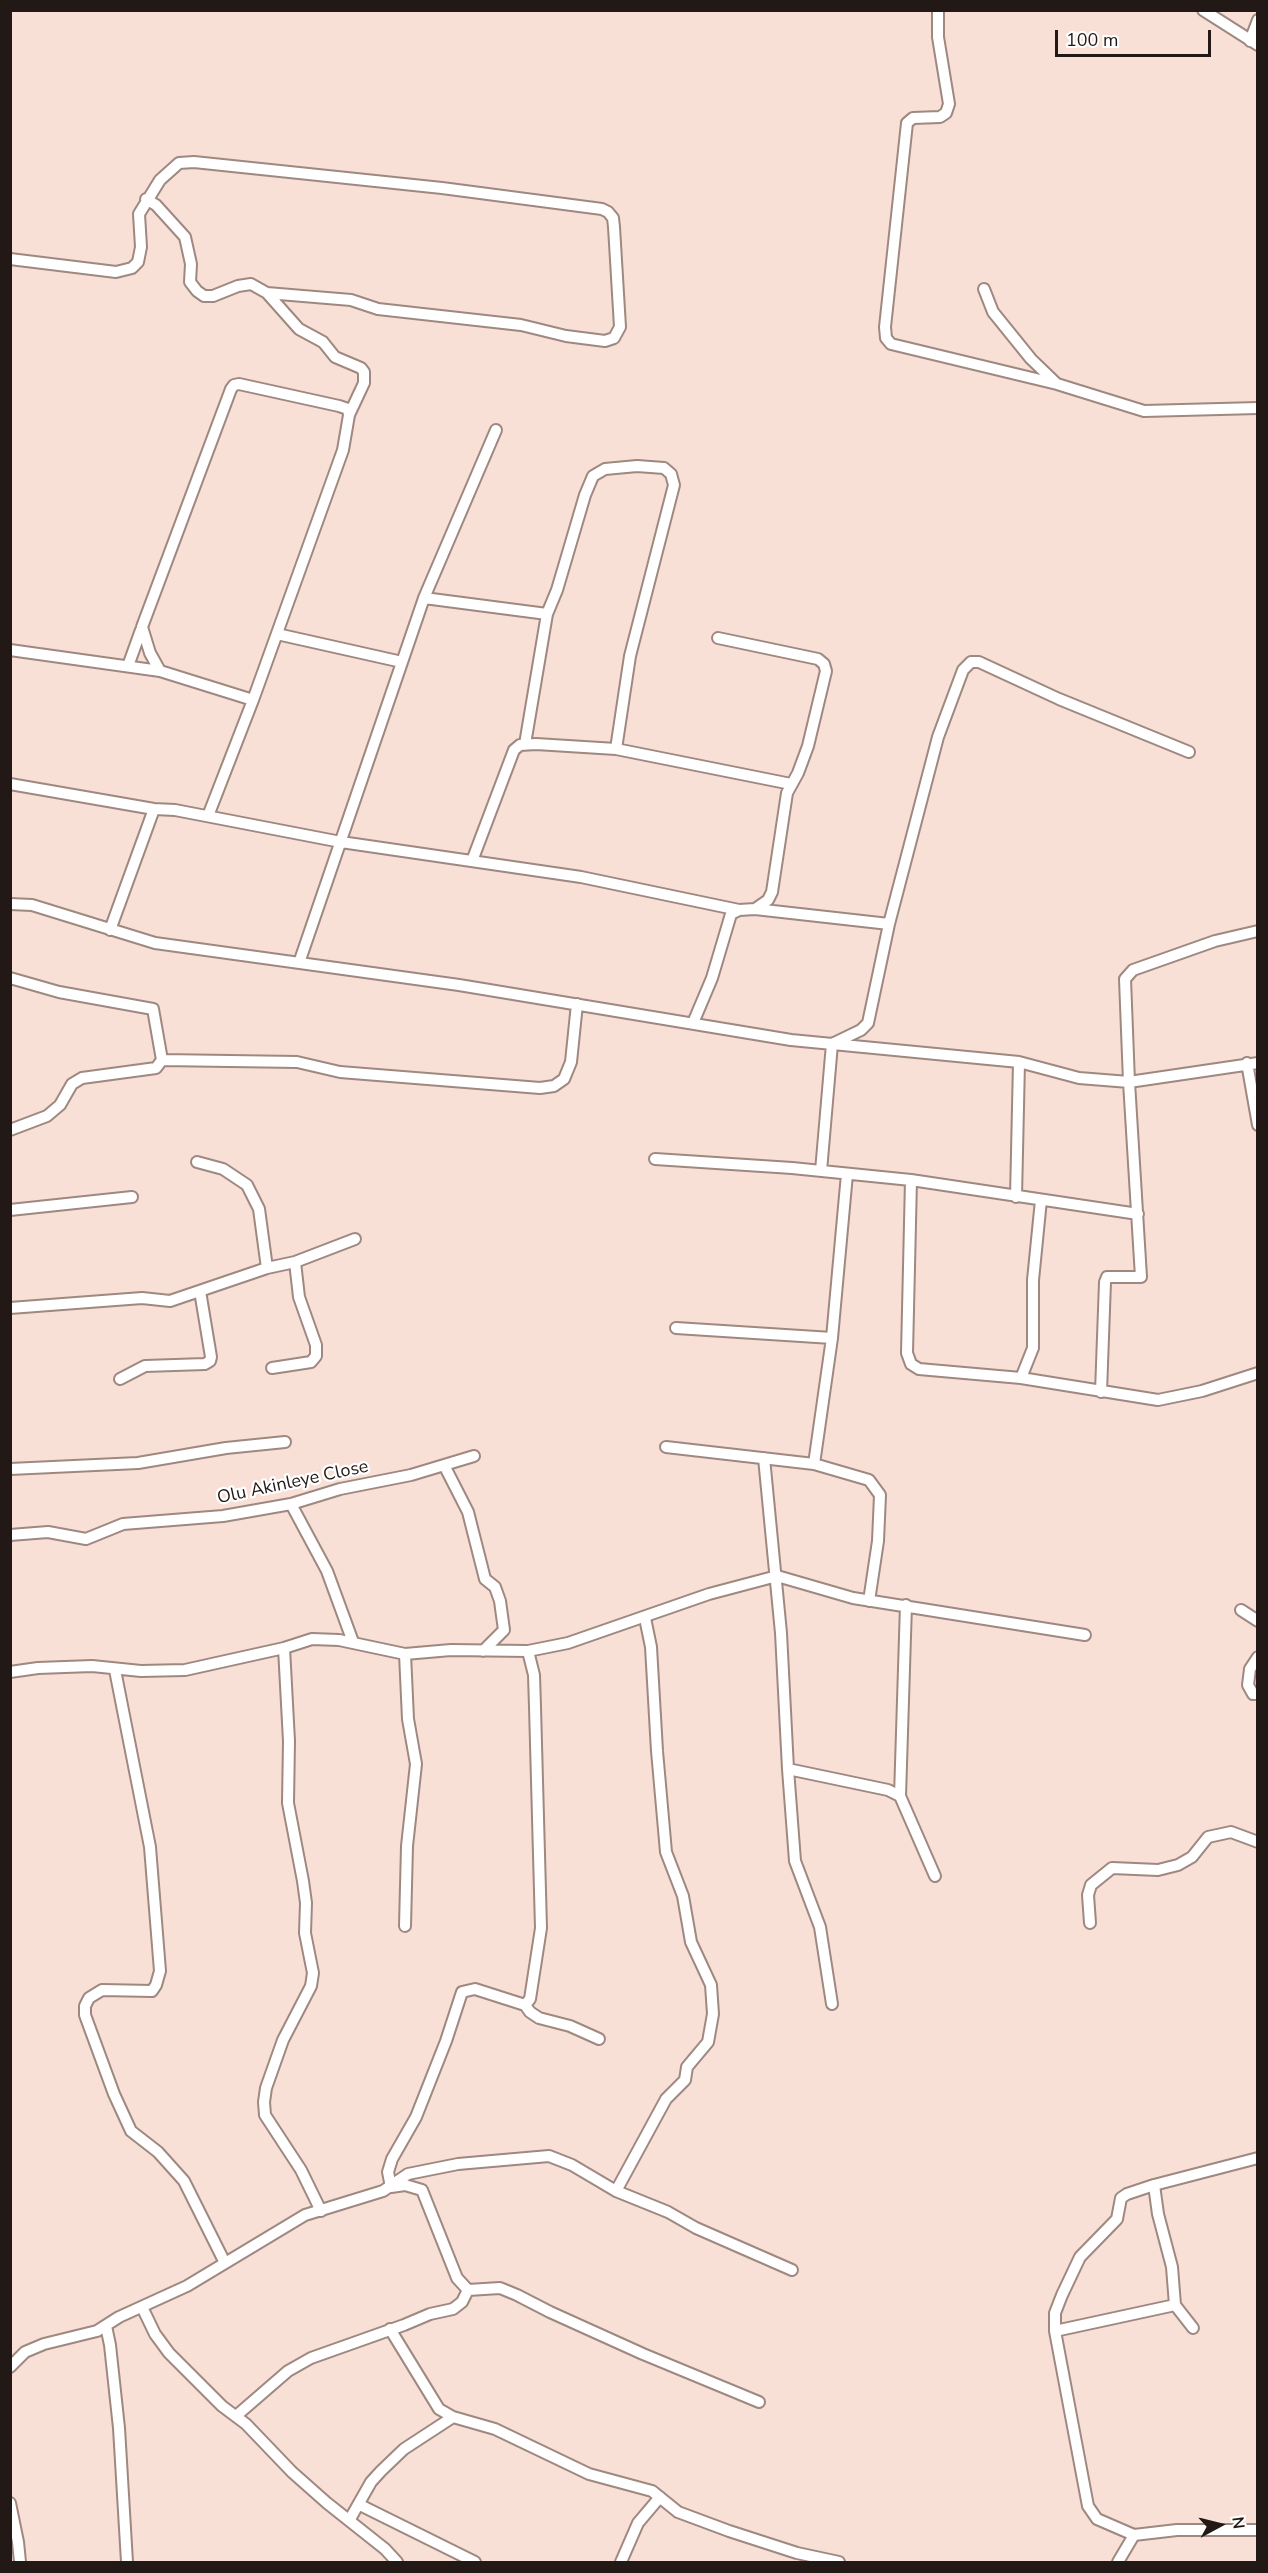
<!DOCTYPE html>
<html>
<head>
<meta charset="utf-8">
<style>
  body { margin:0 }
  #map { position:relative; width:1268px; height:2573px; overflow:hidden; background:#f8e0d7; font-family:"Nunito Sans",sans-serif }
  canvas { display:block }
  .frame { position:absolute; inset:0; border:12px solid #221916; pointer-events:none }
  .north { position:absolute; left:1190px; top:2495px; width:60px; height:60px; -webkit-text-stroke:4px #fff; paint-order:stroke; rotate:83deg; font-size:16px; font-weight:700; line-height:24px; text-align:center; color:#221916 }
  .north::after { content:''; display:block; margin:auto; width:21px; height:27px; background:#221916; clip-path:polygon(50% 0,100% 100%,50% 72%,0 100%) }
  .scale { position:absolute; left:1055px; top:30px; width:156px; height:27px; box-sizing:border-box; border:3px solid #221916; border-top:0; padding-left:8px; font-size:18px; line-height:21px; white-space:nowrap; color:#221916; -webkit-text-stroke:4px #fff; paint-order:stroke }
</style>
</head>
<body>
<div id="map">
<canvas width="1268" height="2573"></canvas>
<div class="frame"></div>
<div class="north">N</div>
<div class="scale">100 m</div>
</div>
<script>
const ctx = document.querySelector('canvas').getContext('2d');
ctx.lineJoin = 'round';
const toPath = rows => new Path2D(rows.map(r => 'M' + r).join(''));
function trace(path, color, width, dash) { ctx.strokeStyle = color; ctx.lineWidth = width; ctx.lineCap = dash ? 'butt' : 'round'; ctx.setLineDash(dash || []); ctx.stroke(path); }
function write(font, color, halo, rows, align = 'center') {
  ctx.font = font + ' "Nunito Sans",sans-serif'; ctx.lineWidth = 4.5; ctx.setLineDash([]); ctx.textBaseline = 'middle'; ctx.strokeStyle = halo; ctx.fillStyle = color; for (const [text, x, y, turn = 0] of rows) {
    ctx.save(); ctx.translate(x, y); ctx.rotate((+turn || 0) * Math.PI / 180); ctx.textAlign = isNaN(turn) ? turn : align; if (halo) ctx.strokeText(text, 0, 0); ctx.fillText(text, 0, 0); ctx.restore();
  }
}
const minor = toPath([
  [938,10,938,37,949,104,946,113,940,117,913,118,907,123,885,327,886,338,891,344,1057,384],
  [1203,10,1258,45],
  [1250,41,1258,20],
  [146,199,156,205,185,237,191,264,190,282,197,291,204,296,213,296,238,286,251,284,267,293,299,329,323,342,335,357,361,368,364,372,364,383,349,415],
  [10,259,116,272,132,268,138,262,141,247,139,214,160,180,179,163,194,162,442,188,602,209,608,212,613,218,614,227,620,327,614,338,605,341,566,336,521,325,378,309,351,300,267,293],
  [984,289,993,312,1031,359,1057,384,1144,411,1258,408],
  [424,598,547,614],
  [277,634,402,662],
  [10,650,160,671],
  [128,666,141,630],
  [525,744,547,614,557,590,585,495,593,476,605,469,637,466,664,468,671,474,674,485,630,656,616,749],
  [10,784,154,809,175,810,341,842,581,877,739,910],
  [208,816,253,700,343,450,349,415,348,409,339,406,239,384,234,385,231,389,142,627,150,653,160,671,253,700],
  [472,861,514,750,520,745,536,744,616,749,791,784],
  [10,904,32,905,155,943,459,985,791,1040,1019,1062,1079,1078,1129,1082,1258,1063],
  [755,909,889,924],
  [110,930,154,809],
  [299,963,424,598,496,430],
  [10,978,59,992,153,1009,162,1060,156,1068,82,1078,72,1084,60,1105,47,1116,10,1130],
  [693,1023,712,978,731,914,739,910,755,909,768,900,772,892,787,793,798,773,808,746,826,671,824,664,818,659,718,638],
  [162,1060,297,1062,340,1072,540,1088,554,1086,564,1079,571,1062,577,1004],
  [1247,1063,1258,1125],
  [655,1159,792,1168,911,1180,1138,1214],
  [197,1162,223,1169,247,1185,259,1209,267,1268],
  [821,1171,832,1044,861,1030,868,1023,889,924,938,737,963,670,971,662,979,662,1059,699,1189,752],
  [911,1180,907,1353,911,1364,919,1369,1021,1378,1158,1400,1202,1391,1258,1373],
  [1016,1197,1019,1062],
  [10,1210,132,1197],
  [10,1308,142,1298,170,1301,267,1268,295,1262,355,1239],
  [676,1328,832,1338],
  [272,1368,311,1362,316,1356,316,1345,299,1297,295,1262],
  [1021,1378,1033,1348,1033,1280,1041,1200],
  [120,1379,145,1366,205,1364,210,1361,211,1357,200,1291],
  [1101,1392,1105,1282,1107,1277,1141,1277,1129,1082,1125,979,1133,970,1215,941,1258,931],
  [666,1447,814,1464,869,1480,880,1495,878,1541,869,1601],
  [764,1458,781,1633,788,1769,795,1861,820,1927,832,2004],
  [814,1464,832,1338,847,1174],
  [444,1465,468,1512,485,1579,495,1587,500,1601,504,1630,483,1651],
  [10,1469,138,1463,226,1448,285,1442],
  [291,1504,327,1571,353,1642],
  [10,1535,48,1532,86,1539,123,1524,223,1516,291,1504,340,1489,411,1475,474,1456],
  [1241,1610,1258,1621],
  [284,1648,289,1741,288,1803,303,1881,306,1903,305,1933,313,1973,311,1986,283,2040,266,2088,264,2102,265,2115,301,2170,321,2211],
  [1258,1657,1250,1669,1248,1685,1253,1694,1258,1694],
  [115,1670,150,1847,160,1971,156,1985,152,1991,102,1990,89,1998,85,2006,85,2015,114,2094,131,2131,158,2152,184,2181,225,2263],
  [10,1672,38,1668,92,1666,141,1671,185,1670,284,1648,312,1639,339,1640,405,1654,451,1650,528,1651,568,1643,709,1594,777,1576,853,1598,1085,1635],
  [788,1769,888,1790,900,1796,935,1876],
  [900,1796,906,1605],
  [1090,1923,1088,1895,1091,1885,1112,1868,1158,1870,1178,1865,1192,1857,1208,1837,1231,1832,1258,1842],
  [405,1926,407,1846,416,1764,408,1719,405,1654],
  [525,2005,530,1999,541,1928,535,1707,534,1675,528,1651],
  [599,2039,570,2026,539,2018,530,2012,525,2005,475,1989,462,1992,446,2041,416,2117,392,2159,388,2172,391,2187,405,2185,422,2190,457,2278,468,2290,500,2288,517,2295,550,2312,643,2354,759,2402],
  [1258,2158,1154,2185,1127,2194,1121,2198,1117,2219,1080,2257,1062,2295,1055,2313,1055,2331,1088,2506,1097,2519,1134,2535,1177,2530,1258,2530],
  [1154,2185,1158,2214,1172,2267,1175,2305,1193,2328],
  [616,2191,666,2099,685,2080,687,2067,708,2042,713,2014,711,1985,691,1942,683,1896,666,1852,657,1751,651,1647,645,1618],
  [142,2307,155,2334,169,2353,222,2406,246,2424,292,2472,327,2503,385,2549,397,2562],
  [106,2326,110,2345,119,2428,127,2562],
  [390,2329,439,2409,453,2417,495,2429,589,2474,652,2491,678,2512,729,2531,797,2553,839,2562],
  [1055,2331,1175,2305],
  [10,2367,25,2352,44,2344,97,2331,119,2317,187,2286,305,2215,383,2191,408,2174,458,2164,549,2156,572,2165,616,2191,668,2212,696,2228,792,2270],
  [236,2416,288,2371,311,2358,404,2325,430,2314,453,2309,462,2302,468,2290],
  [10,2503,18,2542,20,2562],
  [360,2505,475,2562],
  [350,2519,371,2482,381,2471,404,2449,453,2417],
  [621,2562,638,2523,660,2497],
  [1118,2562,1134,2535]
]);
const streetNames = [
  ["Olu Akinleye Close",293,1483,-12]
];
trace(minor, '#9e8880', 14);
trace(minor, '#fff', 10);
write('18px', '#221916', '#fff', streetNames);
</script>
</body>
</html>
